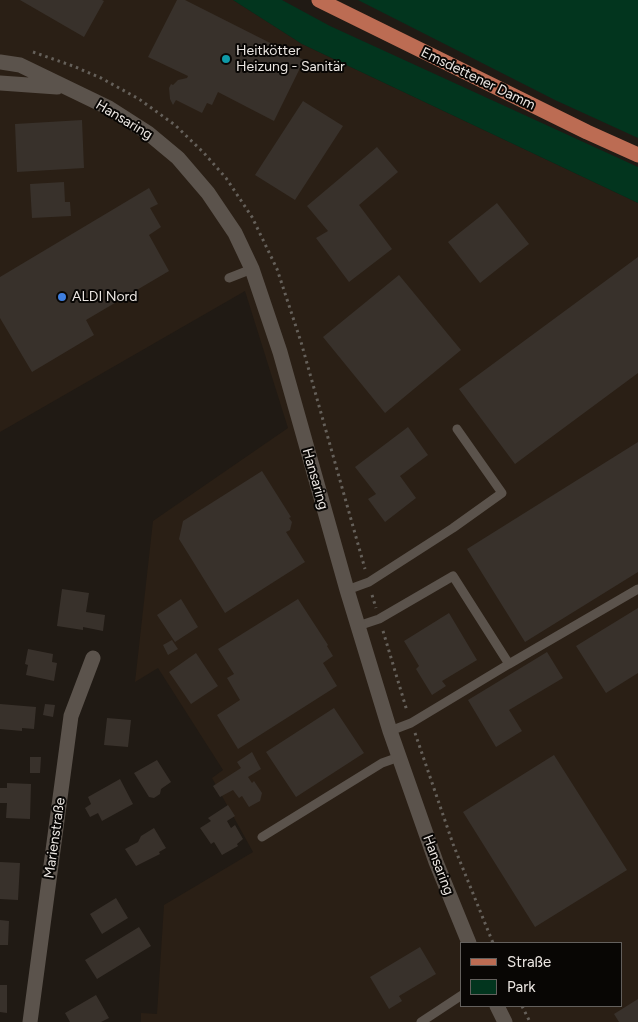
<!DOCTYPE html>
<html>
<head>
<meta charset="utf-8">
<style>
  body { margin:0 }
  #map { position:relative; width:638px; height:1022px; overflow:hidden; background:#201a14; font-family:Figtree,sans-serif }
  canvas { display:block }
  .legend { position:absolute; left:460px; top:942px; width:162px; height:65px; box-sizing:border-box; background:#080604; border:1px solid #63605d; margin:0; padding:6px 9px; list-style:none; font-size:15px; color:#ebe6e2 }
  .legend li { display:flex; align-items:center; gap:10px; height:25px }
  .legend b { width:25px; border:1px solid #63605d }
</style>
</head>
<body>
<div id="map">
<canvas width="638" height="1022"></canvas>
<ul class="legend">
<li><b style="height:6px;background:#bc6c53"></b>Straße</li>
<li><b style="height:14px;background:#02351e"></b>Park</li>
</ul>
</div>
<script>
const ctx = document.querySelector('canvas').getContext('2d');
ctx.lineJoin = 'round';
function paint(path, color) { ctx.fillStyle = color; ctx.fill(path, 'evenodd'); }
const toPath = rows => new Path2D(rows.map(r => 'M' + r).join(''));
function trace(path, color, width, dash) { ctx.strokeStyle = color; ctx.lineWidth = width; ctx.lineCap = dash ? 'butt' : 'round'; ctx.setLineDash(dash || []); ctx.stroke(path); }
function write(font, color, halo, rows, align = 'center') {
  ctx.font = font + ' Figtree,sans-serif'; ctx.lineWidth = 4; ctx.setLineDash([]); ctx.textBaseline = 'middle'; ctx.strokeStyle = halo; ctx.fillStyle = color; for (const [text, x, y, turn = 0] of rows) {
    ctx.save(); ctx.translate(x, y); ctx.rotate((+turn || 0) * Math.PI / 180); ctx.textAlign = isNaN(turn) ? turn : align; if (halo) ctx.strokeText(text, 0, 0); ctx.fillText(text, 0, 0); ctx.restore();
  }
}
const built = toPath([
  [0,0,233,0,302,44,638,203,638,1022,141,1022,141,1013,157,1014,164,905,253,852,212,778,223,770,158,668,135,682,153,521,288,428,245,291,0,432],
  [462,943,622,943,622,1006,462,1006]
]);
const green = toPath([
  [233,0,282,0,330,26,638,167,638,203,302,44],
  [358,0,638,0,638,138,555,100]
]);
const building = toPath([
  [20,0,102,0,104,1,84,37],
  [177,0,185,0,304,60,274,121,218,92,212,105,207,103,202,113,176,100,173,105,170,99,169,88,171,84,173,85,178,80,187,78,188,76,148,57],
  [303,101,343,126,295,200,255,175],
  [82,120,84,168,17,172,15,124],
  [377,147,398,172,359,205,392,249,349,282,316,238,328,231,307,206],
  [64,182,65,202,70,202,71,216,32,218,30,184],
  [149,188,158,204,150,208,161,227,149,235,169,271,86,320,94,335,32,372,0,318,0,277],
  [497,203,529,244,480,283,448,242],
  [638,257,638,373,515,464,459,389],
  [399,275,461,350,385,413,323,337],
  [408,427,428,455,400,476,416,498,385,522,368,499,376,494,355,467],
  [638,442,638,572,525,642,467,549],
  [262,471,291,517,289,518,292,522,290,530,286,532,305,562,225,613,179,539,183,521],
  [62,589,89,593,86,612,105,615,103,631,83,627,83,630,57,626],
  [181,599,198,627,175,642,157,615],
  [298,599,328,645,327,646,333,656,323,663,337,686,238,749,217,715,240,700,227,678,234,674,218,649],
  [638,608,638,673,606,693,576,646],
  [449,613,477,660,442,681,446,686,432,695,416,669,419,666,404,641],
  [172,640,178,649,168,655,163,645],
  [28,649,53,654,52,662,57,663,54,681,26,675,28,665,25,664],
  [547,652,563,678,509,710,522,731,496,747,468,700],
  [196,653,218,686,191,704,169,672],
  [0,704,36,707,34,729,22,728,22,731,0,729],
  [45,704,55,705,53,717,43,715],
  [334,708,364,753,296,797,266,752],
  [107,718,131,720,128,747,104,745],
  [252,752,261,769,248,777,252,783,254,781,262,793,260,801,249,807,242,796,239,798,233,790,220,797,213,786,241,768,237,762],
  [554,755,627,870,535,927,463,812],
  [30,757,41,757,40,773,30,773],
  [157,760,171,782,161,789,160,794,154,798,149,797,134,773],
  [120,779,133,804,102,821,98,813,90,817,85,808,91,804,88,797],
  [7,783,31,784,30,819,6,818,7,803,0,803,0,788,7,788],
  [228,805,235,816,227,821,231,828,235,825,243,839,237,844,238,846,222,855,214,842,211,844,200,828,211,821,208,818],
  [154,828,166,848,159,852,160,854,136,866,125,849,138,842,141,836],
  [0,862,20,863,18,900,0,899],
  [116,898,128,918,102,934,90,914],
  [0,920,9,921,8,945,0,945],
  [139,927,151,946,97,979,85,960],
  [420,947,436,974,399,996,402,1001,389,1009,370,977],
  [0,985,7,985,7,1013,0,1012],
  [96,995,109,1018,101,1022,70,1022,65,1013],
  [638,999,638,1022,619,1022,614,1014]
]);
const path = toPath([
  [33,52,73,66,101,78,139,99,175,125,204,153,226,178,252,217,277,269,301,342,365,569],
  [372,595,376,608],
  [383,631,407,711],
  [415,733,453,844,493,943],
  [522,1006,530,1022]
]);
const service = toPath([
  [229,278,252,269],
  [347,590,369,582,453,528,502,493,457,429],
  [358,626,379,619,453,576,509,664,411,723,390,731],
  [509,664,638,589],
  [262,837,382,763,399,757],
  [421,1022,462,995]
]);
const minor = toPath([
  [0,62,20,65,109,108,148,133,178,158,208,193,235,233,252,269,280,352,347,590,390,731,436,862,469,943],
  [0,83,57,87],
  [497,1006,505,1022],
  [30,1022,71,716,93,658]
]);
const primary = toPath([
  [319,0,587,132,638,155]
]);
const markers = [
  [226,59,5,"#0f9aa8"],
  [62,297,5,"#3f7fe0"]
];
const poiNames = [
  ["Heitkötter",236,51],
  ["Heizung - Sanitär",236,67],
  ["ALDI Nord",72,297]
];
const streetNames = [
  ["Emsdettener Damm",478,79,26],
  ["Hansaring",124,120,31],
  ["Hansaring",315,479,74],
  ["Marienstraße",55,838,-82],
  ["Hansaring",438,865,69]
];
paint(built, '#2a1f15');
paint(green, '#02351e');
paint(building, '#38312b');
trace(path, '#65605a', 3, [2.5, 4]);
trace(service, '#5b534c', 9);
trace(minor, '#5b534c', 15);
trace(primary, '#bc6c53', 15);
for (const [x, y, r, color] of markers) { const dot = new Path2D(); dot.arc(x, y, r, 0, 2 * Math.PI); ctx.fillStyle = color; ctx.fill(dot); trace(dot, '#080604', 2); }
write('14px', '#ebe6e2', '#080604', poiNames, 'left');
write('14px', '#ebe6e2', '#080604', streetNames);
</script>
</body>
</html>
